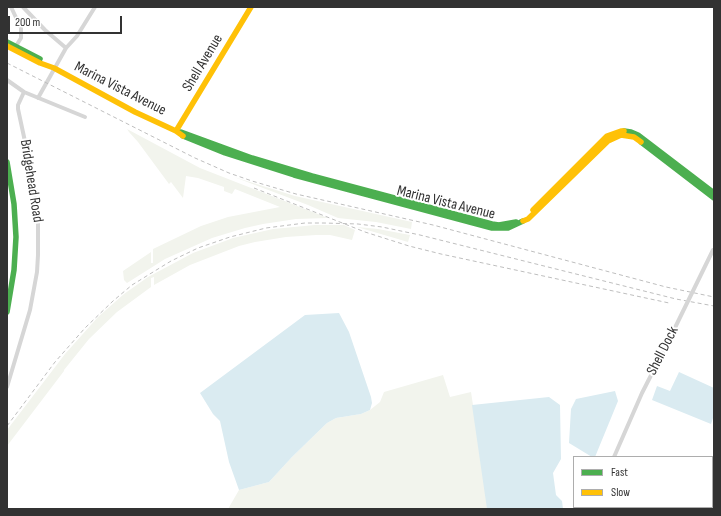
<!DOCTYPE html>
<html>
<head>
<meta charset="utf-8">
<style>
  body { margin:0 }
  #map { position:relative; width:721px; height:516px; overflow:hidden; background:#fff; font-family:"Sofia Sans Condensed",sans-serif }
  canvas { display:block }
  .frame { position:absolute; inset:0; border:8px solid #323232; pointer-events:none }
  .legend { position:absolute; left:573px; top:456px; width:140px; height:52px; box-sizing:border-box; background:#fff; border:1px solid #adadad; margin:0; padding:5px 7px; list-style:none; font-size:12px; color:#323232 }
  .legend li { display:flex; align-items:center; gap:8px; height:20px }
  .legend b { width:20px; border:1px solid #adadad }
  .scale { position:absolute; left:8px; top:16px; width:114px; height:18px; box-sizing:border-box; border:2px solid #323232; border-top:0; padding-left:5px; font-size:12px; line-height:14px; white-space:nowrap; color:#323232; -webkit-text-stroke:3px #fff; paint-order:stroke }
</style>
</head>
<body>
<div id="map">
<canvas width="721" height="516"></canvas>
<div class="frame"></div>
<ul class="legend">
<li><b style="height:5px;background:#4caf50"></b>Fast</li>
<li><b style="height:5px;background:#ffc107"></b>Slow</li>
</ul>
<div class="scale">200 m</div>
</div>
<script>
const ctx = document.querySelector('canvas').getContext('2d');
ctx.lineJoin = 'round';
function paint(path, color) { ctx.fillStyle = color; ctx.fill(path, 'evenodd'); }
const toPath = rows => new Path2D(rows.map(r => 'M' + r).join(''));
function trace(path, color, width, dash) { ctx.strokeStyle = color; ctx.lineWidth = width; ctx.lineCap = dash ? 'butt' : 'round'; ctx.setLineDash(dash || []); ctx.stroke(path); }
function write(font, color, halo, rows, align = 'center') {
  ctx.font = font + ' "Sofia Sans Condensed",sans-serif'; ctx.lineWidth = 4; ctx.setLineDash([]); ctx.textBaseline = 'middle'; ctx.strokeStyle = halo; ctx.fillStyle = color; for (const [text, x, y, turn = 0] of rows) {
    ctx.save(); ctx.translate(x, y); ctx.rotate((+turn || 0) * Math.PI / 180); ctx.textAlign = isNaN(turn) ? turn : align; if (halo) ctx.strokeText(text, 0, 0); ctx.fillText(text, 0, 0); ctx.restore();
  }
}
const green = toPath([
  [127,129,200,168,328,218,296,219,263,224,245,228,212,238,165,259,127,283,124,280,123,271,151,252,151,263,153,263,153,249,201,226,228,217,280,207,235,189,232,194,224,191,224,187,198,178,186,176,183,198,171,182,169,184,138,142,129,132],
  [234,177,295,196,412,222,411,229,376,222,338,218,308,205],
  [315,225,344,225,355,230,352,240,330,235,316,235,286,237,255,242,239,246,190,265,154,285,154,277,151,278,151,287,117,312,89,339,64,370,64,371,7,446,7,430,65,354,98,317,124,294,148,277,193,253,233,238,273,229],
  [357,227,378,229,410,235,408,242],
  [443,375,450,397,471,392,489,509,228,509,239,490,269,482,292,457,327,423,336,418,361,414,370,410,380,402,384,392]
]);
const water = toPath([
  [339,313,349,332,371,397,372,403,370,410,361,414,336,418,327,423,292,457,269,482,239,490,229,462,220,421,213,414,200,393,305,315],
  [679,372,714,388,714,415,711,424,652,400,657,386,670,391],
  [615,391,618,401,595,457,592,457,569,443,571,409,576,399],
  [549,397,560,405,561,459,553,473,556,495,562,501,563,509,487,509,472,405]
]);
const street = toPath([
  [11,7,21,28,21,38,16,46],
  [23,7,45,30,66,48],
  [7,80,24,92,85,117],
  [38,98,66,48,77,36,95,7],
  [7,387,30,310,37,272,38,255,38,209,35,188,18,109,18,105,24,92],
  [614,457,642,393,667,344],
  [592,509,592,507]
]);
const fast = toPath([
  [7,42,40,59],
  [624,131,631,132,638,135,714,193],
  [181,132,252,158,312,176,492,224,499,225,516,222],
  [183,136,225,153,294,175,492,228,508,228,523,221],
  [641,142,714,198],
  [7,162,14,204,16,237,14,270,7,312]
]);
const slow = toPath([
  [7,46,40,63,54,68,135,112,176,131,183,136],
  [176,131,251,7],
  [533,210,607,136,621,131,624,131],
  [523,221,528,219,608,141,621,135,634,137,641,142]
]);
const rail = toPath([
  [7,63,195,158,229,173,252,181,296,194,433,225,666,287,714,297],
  [254,188,365,232,409,246,441,254,669,303],
  [7,426,55,362,85,328,113,301,132,285,171,261,198,248,230,237,266,228,305,223,324,223,358,224,382,227,420,235,676,299,714,306]
]);
const streetBridge = toPath([
  [667,344,713,250]
]);
const streetNames = [
  ["Shell Avenue",203,63,-59],
  ["Marina Vista Avenue",120,89,27],
  ["Bridgehead Road",31,181,81],
  ["Marina Vista Avenue",446,203,14],
  ["Shell Dock",663,351,-63]
];
paint(green, '#f2f4ed');
paint(water, '#daebf1');
trace(street, '#d6d6d6', 4);
trace(fast, '#4caf50', 5.5);
trace(slow, '#ffc107', 5.5);
trace(rail, '#bebebe', 1, [4, 3]);
trace(streetBridge, '#d6d6d6', 4);
write('15px', '#323232', '#fff', streetNames);
</script>
</body>
</html>
